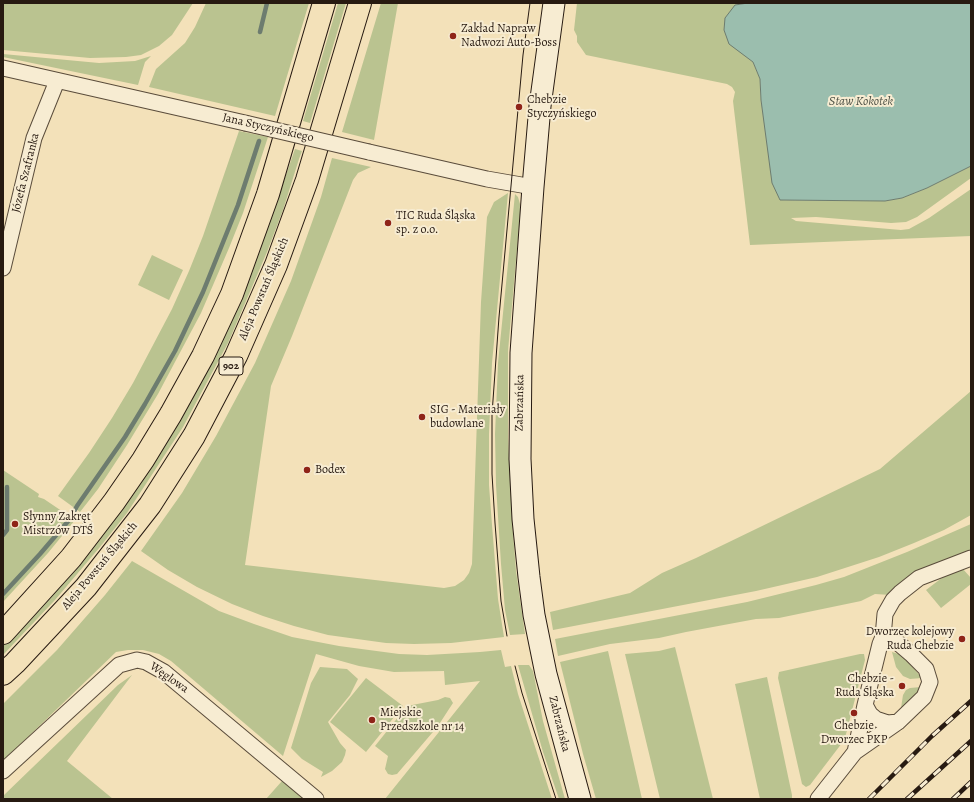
<!DOCTYPE html>
<html>
<head>
<meta charset="utf-8">
<style>
  body { margin:0 }
  #map { position:relative; width:974px; height:802px; overflow:hidden; background:#f3e1b9; font-family:Alegreya,serif }
  canvas { display:block }
  .frame { position:absolute; inset:0; border:4px solid #271a11; pointer-events:none }
</style>
</head>
<body>
<div id="map">
<canvas width="974" height="802"></canvas>
<div class="frame"></div>
</div>
<script>
const ctx = document.querySelector('canvas').getContext('2d');
ctx.lineJoin = 'round';
function paint(path, color) { ctx.fillStyle = color; ctx.fill(path, 'evenodd'); }
const toPath = rows => new Path2D(rows.map(r => 'M' + r).join(''));
function trace(path, color, width, dash) { ctx.strokeStyle = color; ctx.lineWidth = width; ctx.lineCap = dash ? 'butt' : 'round'; ctx.setLineDash(dash || []); ctx.stroke(path); }
function write(font, color, halo, rows, align = 'center') {
  ctx.font = font + ' Alegreya,serif'; ctx.lineWidth = 4; ctx.setLineDash([]); ctx.textBaseline = 'middle'; ctx.strokeStyle = halo; ctx.fillStyle = color; for (const [text, x, y, turn = 0] of rows) {
    ctx.save(); ctx.translate(x, y); ctx.rotate((+turn || 0) * Math.PI / 180); ctx.textAlign = isNaN(turn) ? turn : align; if (halo) ctx.strokeText(text, 0, 0); ctx.fillText(text, 0, 0); ctx.restore();
  }
}
const green = toPath([
  [3,3,193,3,172,35,159,46,141,55,126,57,90,58,3,50],
  [206,3,309,3,275,116,149,87,156,69,185,43,195,27],
  [338,3,346,3,310,123,303,121],
  [381,3,398,3,374,140,342,132],
  [577,3,748,3,735,5,742,53,753,62,760,79,761,100,780,200,885,201,902,198,927,188,971,166,971,178,917,217,906,222,891,223,816,217,791,218,796,221,901,230,909,229,929,218,971,189,971,236,750,245,733,101,735,92,732,87,727,84,586,55,577,42,577,36,574,30],
  [3,54,99,63,135,61,151,56,145,62,138,85,3,57],
  [239,131,268,137,243,213,229,248,201,313,158,394,127,445,98,489,80,512,58,496,89,453,112,418,133,383,172,309,189,271,203,236],
  [295,149,302,151,299,159,283,210,267,252,228,343,183,427,127,513,100,547,55,600,3,655,3,645,26,621,241,296,260,250],
  [332,158,371,167,358,173,353,180,292,336,271,386,245,565,444,588,455,586,464,580,469,573,472,564,481,302,487,217,494,202,508,193,492,363,489,434,489,485,492,525,498,599,504,637,451,643,414,644,386,643,328,635,294,626,263,616,232,604,197,587,168,570,141,551,182,493,216,436,255,363,291,281,321,197],
  [515,194,518,197,520,204,520,215,508,351,508,438,512,520,516,571,525,634,510,635,505,610,501,564,496,485,495,434,498,363],
  [152,255,183,270,169,300,138,285],
  [971,391,971,515,944,530,914,543,879,557,817,577,756,591,553,630,550,612,630,593,662,573,696,558,880,469],
  [3,470,39,494,38,497,44,499,75,520,48,553,3,602],
  [971,524,971,553,891,595,875,594,861,601,779,618,756,619,686,632,659,638,610,644,558,656,555,639,747,602,816,585,844,577,907,552],
  [132,561,219,611,254,624,292,637,339,646,399,654,427,655,480,652,501,650,505,667,511,666,518,694,552,799,385,799,480,681,445,685,444,671,394,672,359,666,316,654,283,756,171,661,159,654,143,650,128,650,116,652,3,761,3,704,57,650,105,595],
  [962,568,971,578,971,584,941,608,926,590,947,574],
  [675,647,713,799,660,799,625,654,659,651],
  [608,651,637,777,642,799,596,799,583,754,560,662],
  [892,652,902,655,922,678,910,679,903,676,896,667],
  [860,654,864,654,865,660,845,738,842,743,810,785,806,787,802,784,778,678,779,672],
  [518,665,529,665,533,671,543,721,565,799,559,799,543,752],
  [320,667,347,669,358,679,350,695,328,722,340,743,346,750,345,755,342,762,332,771,321,777,323,772,302,759,291,748,311,683],
  [132,675,67,761,113,799,3,799,4,795,118,685],
  [767,677,792,795,792,799,760,799,735,684],
  [366,678,403,706,366,752,330,722],
  [921,687,919,691,901,708,903,695,906,690,910,688],
  [445,697,450,698,453,703,449,709,438,726,397,774,392,775,388,774,385,769,388,756,375,746,407,706,438,700],
  [282,781,304,799,266,799]
]);
const water = toPath([
  [748,3,971,3,971,166,927,188,902,198,885,201,780,200,772,183,761,100,760,79,753,62,729,44,724,30,725,18,735,5,748,3]
]);
const stream = toPath([
  [260,32,267,3],
  [3,535,7,530,7,487],
  [3,594,40,554,70,519,77,506,125,437,145,404,175,351,203,292,238,205,259,141]
]);
const street = toPath([
  [3,68,245,123],
  [369,152,487,179,533,187],
  [3,268,34,138,57,81],
  [883,637,885,614,893,600,900,593,919,578,971,558],
  [865,705,870,714,876,719,888,723,898,722],
  [3,771,119,665,137,660,146,662,164,672,316,799],
  [818,799,855,752,898,722,924,697,930,682,926,669,911,654,891,637,883,637,880,644,865,705,855,752]
]);
const secondary = toPath([
  [554,3,540,106,533,187,521,353,520,459,523,519,529,577,534,615,546,674,580,799]
]);
const primary = toPath([
  [3,633,71,558,114,502,143,460,171,414,203,356,232,294,268,194,324,3],
  [3,674,15,663,86,587,150,505,194,436,236,356,276,265,307,180,360,3]
]);
const tram = toPath([
  [507,636,501,601,495,523,492,474,492,414,499,317,523,55,530,3],
  [515,666,522,693,556,799]
]);
const rail = toPath([
  [869,799,932,736,971,701],
  [907,799,971,741],
  [953,799,971,782]
]);
const streetBridge = toPath([
  [245,123,369,152]
]);
const markers = [
  [453,36,4,"#8f2418"],
  [519,107,4,"#8f2418"],
  [388,223,4,"#8f2418"],
  [422,417,4,"#8f2418"],
  [307,470,4,"#8f2418"],
  [15,524,4,"#8f2418"],
  [962,639,4,"#8f2418"],
  [902,686,4,"#8f2418"],
  [854,713,4,"#8f2418"],
  [372,720,4,"#8f2418"]
];
const shields = [
  [231,366,24]
];
const shieldNames = [
  ["902",231,366]
];
const poiNames = [
  ["Zakład Napraw",461,29],
  ["Nadwozi Auto-Boss",461,43],
  ["Chebzie",527,100],
  ["Styczyńskiego",527,114],
  ["TIC Ruda Śląska",396,216],
  ["sp. z o.o.",396,230],
  ["SIG - Materiały",430,410],
  ["budowlane",430,424],
  ["Bodex",315,470],
  ["Słynny Zakręt",23,517],
  ["Mistrzów DTŚ",23,531],
  ["Dworzec kolejowy",954,632,"right"],
  ["Ruda Chebzie",954,646,"right"],
  ["Chebzie -",894,679,"right"],
  ["Ruda Śląska",894,693,"right"],
  ["Miejskie",380,713],
  ["Przedszkole nr 14",380,727],
  ["Chebzie",854,726,"center"],
  ["Dworzec PKP",854,740,"center"]
];
const streetNames = [
  ["Jana Styczyńskiego",268,128,13],
  ["Józefa Szafranka",26,173,-76],
  ["Aleja Powstań Śląskich",264,289,-67],
  ["Zabrzańska",520,403,-89],
  ["Aleja Powstań Śląskich",100,566,-50],
  ["Węglowa",169,678,35],
  ["Zabrzańska",559,724,76]
];
const waterNames = [
  ["Staw Kokotek",861,102]
];
paint(green, '#bac390');
paint(water, '#9bbeae');
trace(water, '#6d7c6f', 1);
trace(stream, '#6d7c6f', 4.5);
trace(street, '#5a4c3b', 17);
trace(secondary, '#271a11', 23);
trace(primary, '#271a11', 24);
trace(street, '#f7ecd2', 15);
trace(secondary, '#f7ecd2', 21);
trace(primary, '#f3e1b9', 22);
trace(tram, '#271a11', 1);
trace(rail, '#271a11', 4.5);
trace(rail, '#f7ecd2', 3, [9]);
trace(streetBridge, '#5a4c3b', 17, []);
trace(streetBridge, '#f7ecd2', 15);
for (const [x, y, r, color] of markers) { const dot = new Path2D(); dot.arc(x, y, r, 0, 2 * Math.PI); ctx.fillStyle = color; ctx.fill(dot); trace(dot, '#f7ecd2', 1.5); }
for (const [x, y, w] of shields) { const box = new Path2D(); box.roundRect(x - w / 2, y - 9, w, 18, 3); ctx.fillStyle = '#f7ecd2'; ctx.fill(box); trace(box, '#271a11', 1); }
write('bold 11px', '#271a11', null, shieldNames);
write('12px', '#271a11', '#f7ecd2', poiNames, 'left');
write('12px', '#271a11', '#f7ecd2', streetNames);
write('italic 13px', '#505348', '#f7ecd2', waterNames);
</script>
</body>
</html>
